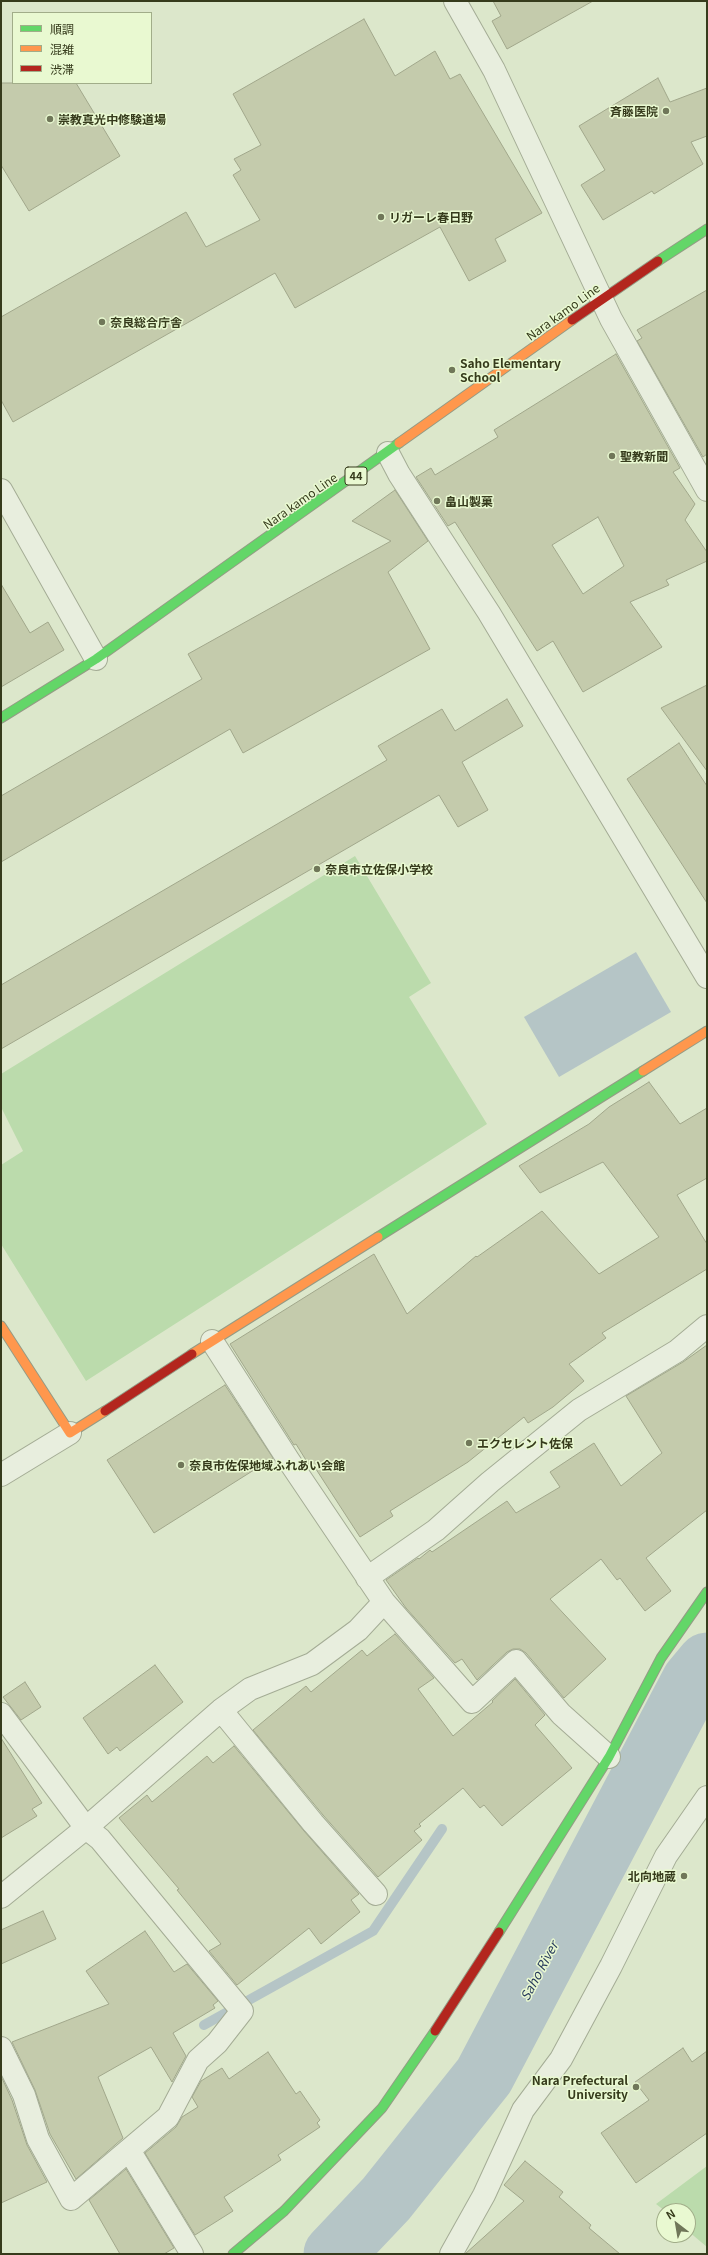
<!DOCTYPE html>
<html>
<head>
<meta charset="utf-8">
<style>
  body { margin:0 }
  #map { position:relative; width:708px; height:2255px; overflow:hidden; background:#dce7cb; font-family:Georgia,"Noto Sans JP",serif }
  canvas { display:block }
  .frame { position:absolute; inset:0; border:2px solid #363b1c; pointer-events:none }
  .legend { position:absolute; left:12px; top:12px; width:140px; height:72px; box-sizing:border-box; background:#e9f9d1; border:1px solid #a1ad89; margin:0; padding:5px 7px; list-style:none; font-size:12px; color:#363b1c }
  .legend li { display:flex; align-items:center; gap:8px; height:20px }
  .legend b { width:20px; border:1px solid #a1ad89 }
  .north { position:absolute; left:656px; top:2203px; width:40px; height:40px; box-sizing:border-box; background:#e9f9d1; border:1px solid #a1ad89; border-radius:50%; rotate:329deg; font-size:11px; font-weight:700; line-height:16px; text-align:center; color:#363b1c }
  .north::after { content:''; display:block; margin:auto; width:14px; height:18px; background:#707759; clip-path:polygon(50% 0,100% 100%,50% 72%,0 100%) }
</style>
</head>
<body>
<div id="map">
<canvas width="708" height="2255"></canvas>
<div class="frame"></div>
<ul class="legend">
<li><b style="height:5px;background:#63d668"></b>順調</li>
<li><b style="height:5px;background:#ff974d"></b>混雑</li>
<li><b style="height:5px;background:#b3261e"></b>渋滞</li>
</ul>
<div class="north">N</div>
</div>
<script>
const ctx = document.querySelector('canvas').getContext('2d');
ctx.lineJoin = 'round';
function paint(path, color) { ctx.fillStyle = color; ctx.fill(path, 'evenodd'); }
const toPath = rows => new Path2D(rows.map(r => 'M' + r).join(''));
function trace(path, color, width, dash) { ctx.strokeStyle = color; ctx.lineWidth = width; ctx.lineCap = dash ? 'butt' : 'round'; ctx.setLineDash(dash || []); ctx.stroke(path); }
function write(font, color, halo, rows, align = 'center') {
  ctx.font = font + ' Georgia,"Noto Sans JP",serif'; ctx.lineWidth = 3; ctx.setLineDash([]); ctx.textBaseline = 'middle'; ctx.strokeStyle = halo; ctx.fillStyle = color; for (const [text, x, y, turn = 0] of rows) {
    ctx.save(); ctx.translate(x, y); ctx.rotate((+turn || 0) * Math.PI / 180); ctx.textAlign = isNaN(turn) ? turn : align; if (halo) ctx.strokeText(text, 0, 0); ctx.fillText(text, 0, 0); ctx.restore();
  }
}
const green = toPath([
  [355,856,431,983,409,997,487,1124,86,1381,1,1244,1,1165,23,1151,1,1107,1,1074],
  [707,2166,707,2247,688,2231,688,2211,665,2211,656,2204]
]);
const water = toPath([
  [636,952,671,1012,559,1077,524,1017]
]);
const stream = toPath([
  [204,2025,373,1931,442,1829]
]);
const river = toPath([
  [334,2254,386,2199,484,2076,692,1681,707,1663]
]);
const building = toPath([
  [493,1,593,1,507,49,492,21,501,16,493,1],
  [364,19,395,76,435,51,450,79,460,74,542,213,495,239,506,261,469,281,440,227,295,308,275,273,13,422,1,400,1,317,186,212,206,247,260,220,233,175,241,170,234,159,261,145,233,94,364,19],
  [658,78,670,102,707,88,707,136,691,142,703,164,654,194,652,191,603,220,581,185,605,170,579,126,658,78],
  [1,83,76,83,120,156,29,211,1,165,1,83],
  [707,290,707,454,703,457,637,341,642,338,637,330,707,290],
  [616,354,680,468,673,472,695,504,685,520,707,552,707,561,666,580,669,585,630,602,662,647,583,692,553,641,537,651,455,522,448,526,416,477,431,468,435,475,498,437,494,430,616,354],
  [598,517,624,566,583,594,552,545,598,517],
  [395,490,428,541,388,572,430,649,243,753,230,729,1,862,1,796,202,679,188,654,391,541,352,521,395,490],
  [1,584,30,633,48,622,64,650,1,687,1,584],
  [707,685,707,771,661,708,707,685],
  [507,699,523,726,462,762,488,810,458,827,439,795,1,1049,1,985,387,760,378,746,442,709,455,731,507,699],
  [679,743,707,786,707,903,627,779,679,743],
  [649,1082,680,1124,707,1108,707,1178,677,1195,707,1244,707,1269,602,1333,606,1338,569,1364,584,1381,553,1407,528,1423,524,1417,468,1462,390,1511,393,1516,360,1537,312,1463,309,1465,296,1444,294,1445,230,1344,374,1254,407,1314,476,1256,477,1257,542,1211,599,1274,659,1237,603,1162,540,1193,519,1166,589,1124,609,1107,649,1082],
  [707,1345,707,1510,646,1558,671,1591,645,1611,620,1578,617,1580,601,1559,550,1599,606,1659,564,1698,526,1653,520,1649,513,1649,507,1652,477,1680,462,1659,455,1663,406,1608,386,1580,418,1558,419,1559,430,1550,432,1552,507,1501,516,1513,560,1487,550,1472,594,1443,621,1486,662,1453,626,1396,683,1362,707,1345],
  [225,1385,273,1458,154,1533,107,1460,225,1385],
  [395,1634,434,1678,418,1689,453,1736,493,1702,492,1701,515,1679,545,1715,535,1725,572,1768,502,1826,484,1805,480,1808,463,1788,419,1824,421,1826,414,1831,422,1840,378,1877,323,1815,253,1730,306,1686,311,1692,362,1650,367,1656,395,1634],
  [155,1665,183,1702,120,1751,117,1747,108,1754,83,1718,155,1665],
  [25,1682,41,1707,21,1720,3,1697,25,1682],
  [1,1738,42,1803,32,1809,37,1816,1,1838,1,1738],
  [234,1746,304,1831,359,1894,351,1900,360,1912,321,1944,309,1928,237,1985,209,1951,221,1944,177,1890,179,1889,119,1818,147,1795,152,1802,207,1756,213,1763,234,1746],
  [43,1911,56,1939,1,1964,1,1930,43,1911],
  [145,1931,174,1972,187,1964,218,2001,213,2005,215,2008,173,2033,186,2056,172,2082,151,2047,98,2077,123,2138,76,2179,50,2134,35,2090,12,2042,109,2004,86,1971,145,1931],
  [683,2048,692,2062,707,2051,707,2133,636,2183,601,2133,649,2100,635,2082,683,2048],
  [268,2052,296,2094,300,2091,320,2120,317,2123,320,2127,278,2155,281,2160,224,2197,233,2211,195,2235,145,2153,176,2127,182,2117,198,2107,192,2097,201,2081,222,2068,229,2079,268,2052],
  [1,2076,12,2100,27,2145,47,2182,1,2203,1,2076],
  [525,2161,563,2192,559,2197,591,2225,589,2228,620,2254,465,2254,524,2201,504,2185,525,2161],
  [126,2169,174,2248,164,2254,120,2254,89,2200,126,2169]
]);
const street = toPath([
  [455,1,494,70,611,319,707,490],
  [388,453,399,474,489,613,707,977],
  [1,490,96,659],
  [212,1341,289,1461,384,1602,472,1702,516,1661,561,1714,609,1757],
  [1,1475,70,1433],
  [367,1578,436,1530,490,1482,579,1410,677,1351,707,1326],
  [221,1710,313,1823,376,1894],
  [1,1714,86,1828,100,1839,242,2011,217,2043,198,2060,168,2117,71,2199,38,2139,24,2095,1,2048],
  [1,1897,86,1828,221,1710,250,1689,312,1664,358,1630,384,1602],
  [129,2150,192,2254],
  [451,2254,484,2195,523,2110,561,2059,611,1966,666,1856,707,1797]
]);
const fast = toPath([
  [658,261,707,229],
  [1,718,96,659,399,443],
  [378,1237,643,1071],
  [499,1932,609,1757,661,1658,707,1592],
  [233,2254,284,2211,382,2108,435,2031]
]);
const slow = toPath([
  [399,443,572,320],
  [643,1071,707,1031],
  [1,1326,70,1433,105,1411],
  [192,1354,378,1237]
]);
const jam = toPath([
  [572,320,658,261],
  [105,1411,192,1354],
  [435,2031,499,1932]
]);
const markers = [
  [666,111,4,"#707759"],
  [50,119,4,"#707759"],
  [381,217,4,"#707759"],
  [102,322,4,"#707759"],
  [452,370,4,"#707759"],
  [612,456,4,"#707759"],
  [437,501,4,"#707759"],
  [317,869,4,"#707759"],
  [469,1443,4,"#707759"],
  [181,1465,4,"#707759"],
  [684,1876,4,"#707759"],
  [636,2087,4,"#707759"]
];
const shields = [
  [356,476,22]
];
const shieldNames = [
  ["44",356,476]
];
const poiNames = [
  ["斉藤医院",658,111,"right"],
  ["崇教真光中修験道場",58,119],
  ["リガーレ春日野",389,217],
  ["奈良総合庁舎",110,322],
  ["Saho Elementary",460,363],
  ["School",460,377],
  ["聖教新聞",620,456],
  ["畠山製菓",445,501],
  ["奈良市立佐保小学校",325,869],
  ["エクセレント佐保",477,1443],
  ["奈良市佐保地域ふれあい会館",189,1465],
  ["北向地蔵",676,1876,"right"],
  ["Nara Prefectural",628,2080,"right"],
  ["University",628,2094,"right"]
];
const streetNames = [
  ["Nara kamo Line",563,312,-36],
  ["Nara kamo Line",300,501,-35]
];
const waterNames = [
  ["Saho River",539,1971,-62]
];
paint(green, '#bbdbac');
paint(water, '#b5c5c6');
trace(stream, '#b5c5c6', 10);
trace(river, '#b5c5c6', 61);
paint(building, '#c4cbac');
trace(building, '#a1a78b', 1);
trace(street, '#a4ac95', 24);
trace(fast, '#949b85', 11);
trace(slow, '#949b85', 11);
trace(jam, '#949b85', 11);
trace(street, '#e8eede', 22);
trace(fast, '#63d668', 9);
trace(slow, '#ff974d', 9);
trace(jam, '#b3261e', 9);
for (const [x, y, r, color] of markers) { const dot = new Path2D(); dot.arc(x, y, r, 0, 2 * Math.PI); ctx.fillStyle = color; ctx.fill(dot); trace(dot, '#e9f9d1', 1.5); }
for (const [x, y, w] of shields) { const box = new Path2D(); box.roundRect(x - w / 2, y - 9, w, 18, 3); ctx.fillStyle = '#e9f9d1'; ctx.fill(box); trace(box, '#363b1c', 1); }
write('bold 11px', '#363b1c', null, shieldNames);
write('bold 12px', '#363b1c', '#e9f9d1', poiNames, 'left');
write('12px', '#363b1c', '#e9f9d1', streetNames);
write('italic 13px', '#2a3d5d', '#e9f9d1', waterNames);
</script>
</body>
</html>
